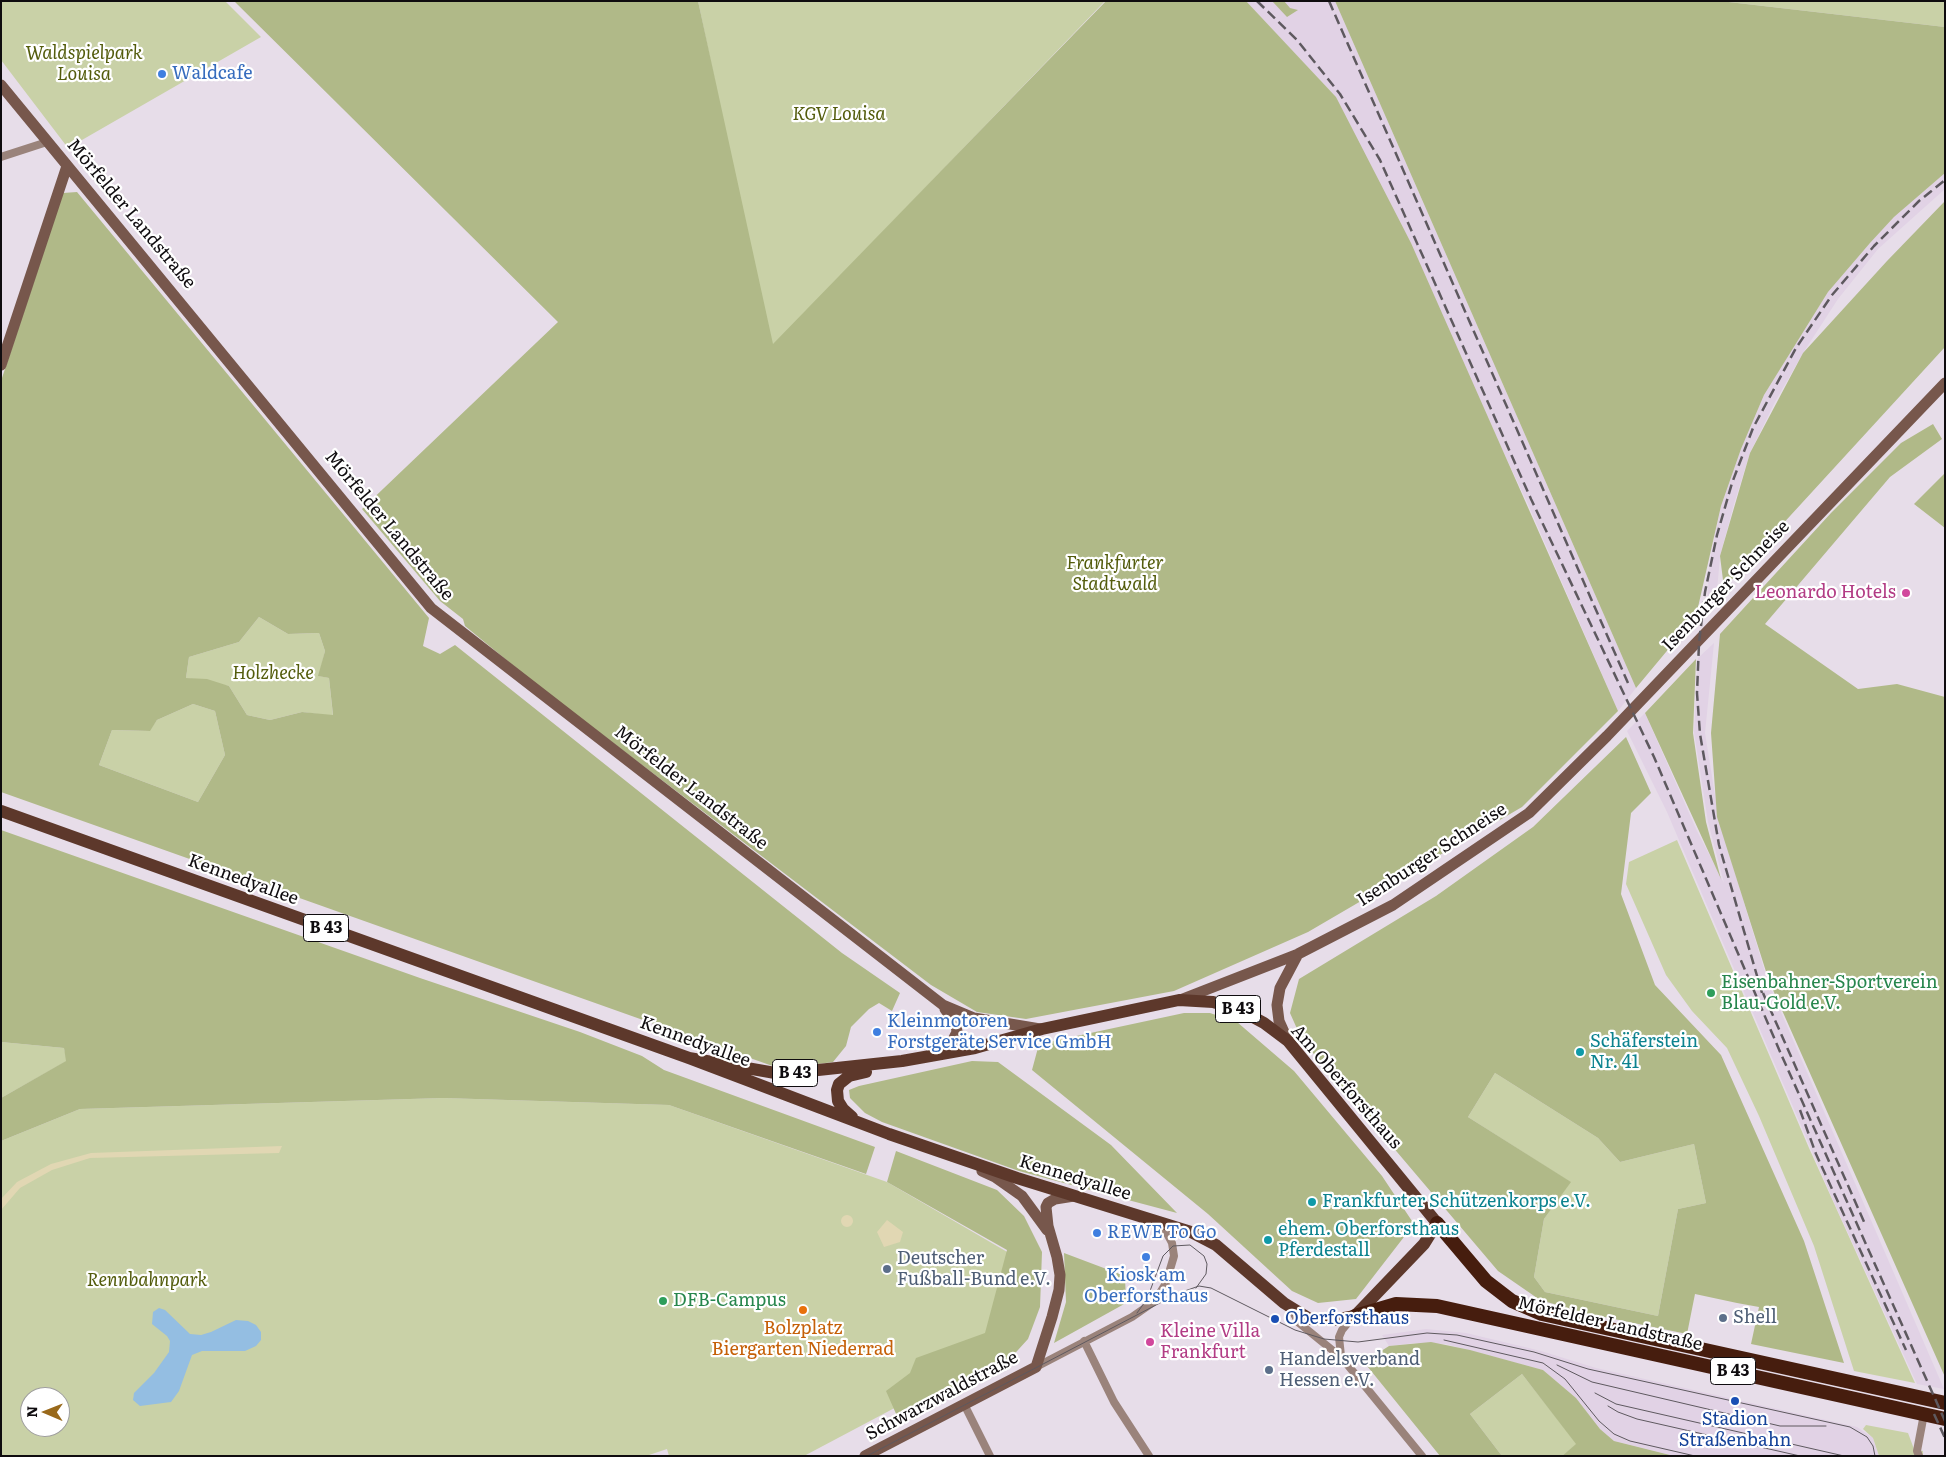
<!DOCTYPE html>
<html>
<head>
<meta charset="utf-8">
<style>
  body { margin:0 }
  #map { position:relative; width:1946px; height:1457px; overflow:hidden; background:#e7dde9; font-family:Literata,serif }
  canvas { display:block }
  .frame { position:absolute; inset:0; border:2px solid #0f0c0f; pointer-events:none }
  .north { position:absolute; left:20px; top:1387px; width:50px; height:50px; box-sizing:border-box; background:#fff; border:1px solid #9f9e9f; border-radius:50%; rotate:271deg; font-size:14px; font-weight:700; line-height:20px; text-align:center; color:#0f0c0f }
  .north::after { content:''; display:block; margin:auto; width:18px; height:22px; background:#99691b; clip-path:polygon(50% 0,100% 100%,50% 72%,0 100%) }
</style>
</head>
<body>
<div id="map">
<canvas width="1946" height="1457"></canvas>
<div class="frame"></div>
<div class="north">N</div>
</div>
<script>
const ctx = document.querySelector('canvas').getContext('2d');
ctx.lineJoin = 'round';
function paint(path, color) { ctx.fillStyle = color; ctx.fill(path, 'evenodd'); }
const toPath = rows => new Path2D(rows.map(r => 'M' + r).join(''));
function trace(path, color, width, dash) { ctx.strokeStyle = color; ctx.lineWidth = width; ctx.lineCap = dash ? 'butt' : 'round'; ctx.setLineDash(dash || []); ctx.stroke(path); }
function write(font, color, halo, rows, align = 'center') {
  ctx.font = font + ' Literata,serif'; ctx.lineWidth = 4.5; ctx.setLineDash([]); ctx.textBaseline = 'middle'; ctx.strokeStyle = halo; ctx.fillStyle = color; for (const [text, x, y, turn = 0] of rows) {
    ctx.save(); ctx.translate(x, y); ctx.rotate((+turn || 0) * Math.PI / 180); ctx.textAlign = isNaN(turn) ? turn : align; if (halo) ctx.strokeText(text, 0, 0); ctx.fillText(text, 0, 0); ctx.restore();
  }
}
const built = toPath([
  [1246,1,1335,1,1636,688,1618,711,1527,502,1336,97],
  [1945,173,1945,189,1878,249,1838,299,1803,353,1775,402,1750,453,1734,504,1720,556,1716,602,1706,616,1710,560,1721,506,1741,449,1764,395,1828,292,1870,243,1894,217],
  [1714,643,1705,733,1719,820,1768,982,1944,1389,1917,1384,1832,1198,1667,812,1627,731,1645,713,1697,831,1724,883,1708,822,1694,732,1698,658],
  [1426,1329,1466,1333,1541,1351,1596,1368,1857,1427,1873,1438,1879,1456,1674,1456,1614,1441,1600,1429,1576,1398,1543,1370,1446,1344,1415,1343,1389,1346,1382,1335]
]);
const green = toPath([
  [1,1,225,1,261,37,68,148,1,60],
  [698,1,1105,1,771,348],
  [1720,1,1945,1,1945,27],
  [259,617,288,634,319,633,325,651,319,676,329,678,333,716,302,712,270,720,247,715,229,686,186,678,189,657,239,642],
  [193,704,215,711,225,755,198,802,99,765,112,730,149,731,157,720],
  [1677,840,1809,1148,1915,1383,1854,1371,1814,1246,1759,1116,1727,1048,1692,1011,1666,975,1626,884,1629,862],
  [1,1042,64,1048,67,1061,1,1098],
  [1495,1073,1598,1138,1620,1162,1694,1144,1706,1203,1678,1209,1658,1316,1545,1292,1534,1277,1544,1219,1570,1182,1468,1117],
  [443,1098,669,1105,887,1182,1009,1253,1004,1350,804,1456,669,1456,667,1449,646,1456,1,1456,1,1141,80,1109],
  [30,1397,60,1397,60,1427,30,1427],
  [1522,1374,1577,1444,1562,1456,1502,1456,1470,1414],
  [1866,1425,1908,1433,1914,1449,1923,1451,1923,1456,1879,1456,1873,1438,1863,1429]
]);
const forest = toPath([
  [234,1,698,1,773,344,1106,1,1246,1,1336,97,1411,243,1618,711,1522,807,1308,932,1174,991,1026,1019,977,1012,931,985,537,685,465,626,463,619,440,601,362,509,558,322],
  [1272,1,1284,1,1290,8,1298,10,1287,17],
  [1335,1,1720,1,1945,27,1945,173,1894,217,1870,243,1828,292,1764,395,1741,449,1721,506,1696,616,1636,688],
  [77,192,429,618,423,646,440,654,455,645,842,953,900,993,892,1011,879,1003,869,1009,851,1027,846,1046,833,1062,781,1069,1,792,1,381,63,193],
  [259,617,288,634,319,633,325,651,318,676,329,678,333,715,302,712,270,720,247,715,229,686,207,679,186,678,189,657,239,642],
  [193,704,215,711,225,755,198,802,99,765,112,730,150,731,157,720],
  [1945,201,1945,347,1724,588,1720,556,1750,453,1803,353,1887,261],
  [1933,424,1942,439,1890,477,1765,624,1858,689,1897,684,1945,697,1945,1377,1769,981,1717,817,1711,733,1720,634,1831,513,1901,443],
  [1945,473,1945,528,1914,504],
  [1696,659,1693,733,1706,822,1721,879,1645,713],
  [1626,737,1651,793,1631,813,1621,894,1655,985,1721,1055,1804,1241,1844,1363,1751,1344,1759,1307,1737,1303,1695,1294,1687,1334,1585,1313,1540,1300,1498,1271,1302,1040,1290,1013,1299,979,1436,896,1533,827],
  [1495,1073,1598,1138,1620,1162,1694,1144,1706,1203,1678,1209,1658,1316,1545,1292,1534,1277,1544,1219,1571,1182,1468,1117],
  [1,830,420,978,580,1032,642,1056,664,1070,875,1147,866,1174,669,1105,443,1098,80,1109,1,1141,1,1098,66,1061,64,1048,1,1042],
  [1184,1013,1210,1013,1237,1022,1294,1071,1382,1176,1414,1224,1356,1299,1318,1303,1292,1291,1208,1214,1032,1070,1039,1044],
  [972,1061,998,1062,1111,1145,1177,1213,1019,1171,882,1122,865,1113,850,1098,849,1090,859,1086],
  [896,1151,997,1190,1024,1216,1042,1252,1040,1307,1028,1339,1008,1361,897,1416,886,1391,910,1373,916,1358,985,1333,1007,1250,887,1182],
  [1064,1253,1125,1276,1126,1303,1054,1343,1066,1302],
  [1431,1342,1470,1350,1543,1370,1576,1398,1600,1429,1614,1441,1674,1456,1562,1456,1576,1444,1522,1374,1470,1414,1502,1456,1440,1456,1359,1356,1378,1353,1389,1346]
]);
const sand = toPath([
  [282,1146,279,1153,90,1158,52,1170,20,1188,1,1210,1,1199,17,1182,51,1164,91,1153],
  '841 1221a6 6 0 1 1 12 0a6 6 0 1 1-12 0Z',
  [887,1220,903,1232,900,1242,884,1247,877,1232]
]);
const water = toPath([
  [159,1308,165,1310,190,1334,201,1335,211,1332,236,1320,248,1321,256,1325,261,1332,261,1340,256,1346,245,1351,202,1351,192,1355,179,1391,171,1402,140,1406,133,1400,134,1393,154,1373,169,1352,170,1341,167,1336,152,1324,153,1312]
]);
const street = toPath([
  [1,157,47,142],
  [1292,1310,1299,1323,1342,1358,1422,1456],
  [1084,1341,1114,1402,1149,1456],
  [1341,1356,1339,1337,1342,1330,1352,1318],
  [1036,1367,1132,1317,1155,1301,1166,1283,1174,1256,1172,1243,1162,1224],
  [964,1404,990,1456],
  [1919,1456,1917,1451,1924,1414]
]);
const secondary = toPath([
  [1,85,431,608,943,1005,974,1018,1040,1029],
  [1,365,67,166],
  [1180,1000,1298,954,1393,905,1529,813,1607,736,1945,383],
  [1288,1041,1279,1021,1277,1005,1280,988,1298,954],
  [939,1054,951,1044,957,1032,956,1024,945,1009],
  [982,1171,995,1177,1022,1196,1047,1230],
  [865,1456,1036,1367,1052,1317,1059,1290,1060,1275,1057,1257,1048,1226,1046,1207,1048,1203,1055,1199,1074,1196]
]);
const primary = toPath([
  [1,811,689,1058,889,1134,1017,1178,1191,1232,1216,1245,1284,1303,1310,1319,1334,1320,1355,1316,1424,1244,1437,1223,1288,1041,1264,1023,1240,1010,1213,1002,1179,1000,1042,1029,975,1048,902,1061,781,1074,689,1058],
  [852,1117,843,1109,838,1101,837,1090,839,1084,849,1076,866,1072]
]);
const highway = toPath([
  [1437,1223,1486,1281,1512,1301,1542,1314,1945,1403],
  [1355,1316,1396,1304,1437,1306,1945,1419]
]);
const tram = toPath([
  [1137,1313,1147,1299,1163,1256,1173,1246,1190,1245,1204,1256,1207,1264,1206,1274,1196,1288],
  [1444,1340,1543,1363,1565,1379,1599,1421,1614,1434,1630,1441,1695,1456],
  [1557,1365,1592,1382,1780,1426,1826,1426],
  [1595,1393,1616,1404,1844,1456],
  [1608,1406,1618,1412,1637,1419,1800,1456],
  [867,1456,1179,1293,1199,1286,1211,1288,1295,1330,1324,1339,1358,1342,1427,1333,1457,1335,1534,1352,1588,1369,1850,1427,1867,1437,1873,1446,1875,1456]
]);
const rail = toPath([
  [1257,1,1297,40,1340,94,1380,160,1531,499,1654,757,1781,1054,1945,1421],
  [1329,1,1628,683],
  [1762,993,1719,845,1700,734,1697,693,1699,643,1705,592,1717,535,1732,483,1753,428,1796,348,1832,295,1874,246,1919,201,1945,180],
  [1763,993,1865,1224],
  [1800,1110,1816,1154,1906,1350],
  [1934,1414,1945,1438]
]);
const markers = [
  [162,74,5,"#3f7fe0"],
  [1906,593,5,"#d1479c"],
  [1711,993,5,"#2e9e5b"],
  [877,1032,5,"#3f7fe0"],
  [1580,1052,5,"#0f9aa8"],
  [1312,1202,5,"#0f9aa8"],
  [1097,1233,5,"#3f7fe0"],
  [1268,1240,5,"#0f9aa8"],
  [1146,1257,5,"#3f7fe0"],
  [887,1269,5,"#5c6f8a"],
  [663,1301,5,"#2e9e5b"],
  [803,1310,5,"#e8710a"],
  [1723,1318,5,"#5c6f8a"],
  [1275,1319,5,"#1a4fb4"],
  [1150,1342,5,"#d1479c"],
  [1269,1370,5,"#5c6f8a"],
  [1735,1401,5,"#1a4fb4"]
];
const shields = [
  [326,928,45],
  [1238,1009,45],
  [795,1073,45],
  [1733,1371,45]
];
const shieldNames = [
  ["B 43",326,928],
  ["B 43",1238,1009],
  ["B 43",795,1073],
  ["B 43",1733,1371]
];
const parkNames = [
  ["Waldspielpark",84,54],
  ["Louisa",84,75],
  ["KGV Louisa",839,115],
  ["Frankfurter",1115,564],
  ["Stadtwald",1115,585],
  ["Holzhecke",273,674],
  ["Rennbahnpark",147,1281]
];
const shopNames = [
  ["Waldcafe",172,74],
  ["Kleinmotoren",887,1022],
  ["Forstgeräte Service GmbH",887,1043],
  ["REWE To Go",1107,1233],
  ["Kiosk am",1146,1276,"center"],
  ["Oberforsthaus",1146,1297,"center"]
];
const streetNames = [
  ["Mörfelder Landstraße",131,214,50],
  ["Mörfelder Landstraße",389,526,50],
  ["Isenburger Schneise",1726,586,-46],
  ["Mörfelder Landstraße",691,788,38],
  ["Isenburger Schneise",1432,855,-33],
  ["Kennedyallee",243,880,20],
  ["Kennedyallee",695,1042,20],
  ["Am Oberforsthaus",1346,1087,49],
  ["Kennedyallee",1075,1178,17],
  ["Mörfelder Landstraße",1610,1324,13],
  ["Schwarzwaldstraße",942,1396,-28]
];
const hotelNames = [
  ["Leonardo Hotels",1896,593],
  ["Kleine Villa",1160,1332,"left"],
  ["Frankfurt",1160,1353,"left"]
];
const leisureNames = [
  ["Eisenbahner-Sportverein",1721,983],
  ["Blau-Gold e.V.",1721,1004],
  ["DFB-Campus",673,1301]
];
const cultureNames = [
  ["Schäferstein",1590,1042],
  ["Nr. 41",1590,1063],
  ["Frankfurter Schützenkorps e.V.",1322,1202],
  ["ehem. Oberforsthaus",1278,1230],
  ["Pferdestall",1278,1251]
];
const serviceNames = [
  ["Deutscher",897,1259],
  ["Fußball-Bund e.V.",897,1280],
  ["Shell",1733,1318],
  ["Handelsverband",1279,1360],
  ["Hessen e.V.",1279,1381]
];
const transitNames = [
  ["Oberforsthaus",1285,1319],
  ["Stadion",1735,1420,"center"],
  ["Straßenbahn",1735,1441,"center"]
];
const foodNames = [
  ["Bolzplatz",803,1329],
  ["Biergarten Niederrad",803,1350]
];
paint(built, '#e1d2e5');
paint(green, '#c9d1a7');
paint(forest, '#b0b988');
paint(sand, '#e1d7b3');
paint(water, '#94bee2');
trace(street, '#9a837b', 8);
trace(secondary, '#77574c', 11);
trace(primary, '#5d382b', 12);
trace(highway, '#461d0e', 14);
trace(tram, '#5e595f', 1);
trace(rail, '#5e595f', 2.5, [10, 5]);
for (const [x, y, r, color] of markers) { const dot = new Path2D(); dot.arc(x, y, r, 0, 2 * Math.PI); ctx.fillStyle = color; ctx.fill(dot); trace(dot, '#fff', 2); }
for (const [x, y, w] of shields) { const box = new Path2D(); box.roundRect(x - w / 2, y - 13.5, w, 27, 4); ctx.fillStyle = '#fff'; ctx.fill(box); trace(box, '#0f0c0f', 1); }
write('bold 16px', '#0f0c0f', null, shieldNames);
write('italic 18px', '#535c0c', '#fff', parkNames);
write('18px', '#366cbe', '#fff', shopNames, 'left');
write('18px', '#0f0c0f', '#fff', streetNames);
write('18px', '#b23c85', '#fff', hotelNames, 'right');
write('18px', '#27864d', '#fff', leisureNames, 'left');
write('18px', '#0d838f', '#fff', cultureNames, 'left');
write('18px', '#4e5e75', '#fff', serviceNames, 'left');
write('18px', '#164399', '#fff', transitNames, 'left');
write('18px', '#c56008', '#fff', foodNames);
</script>
</body>
</html>
